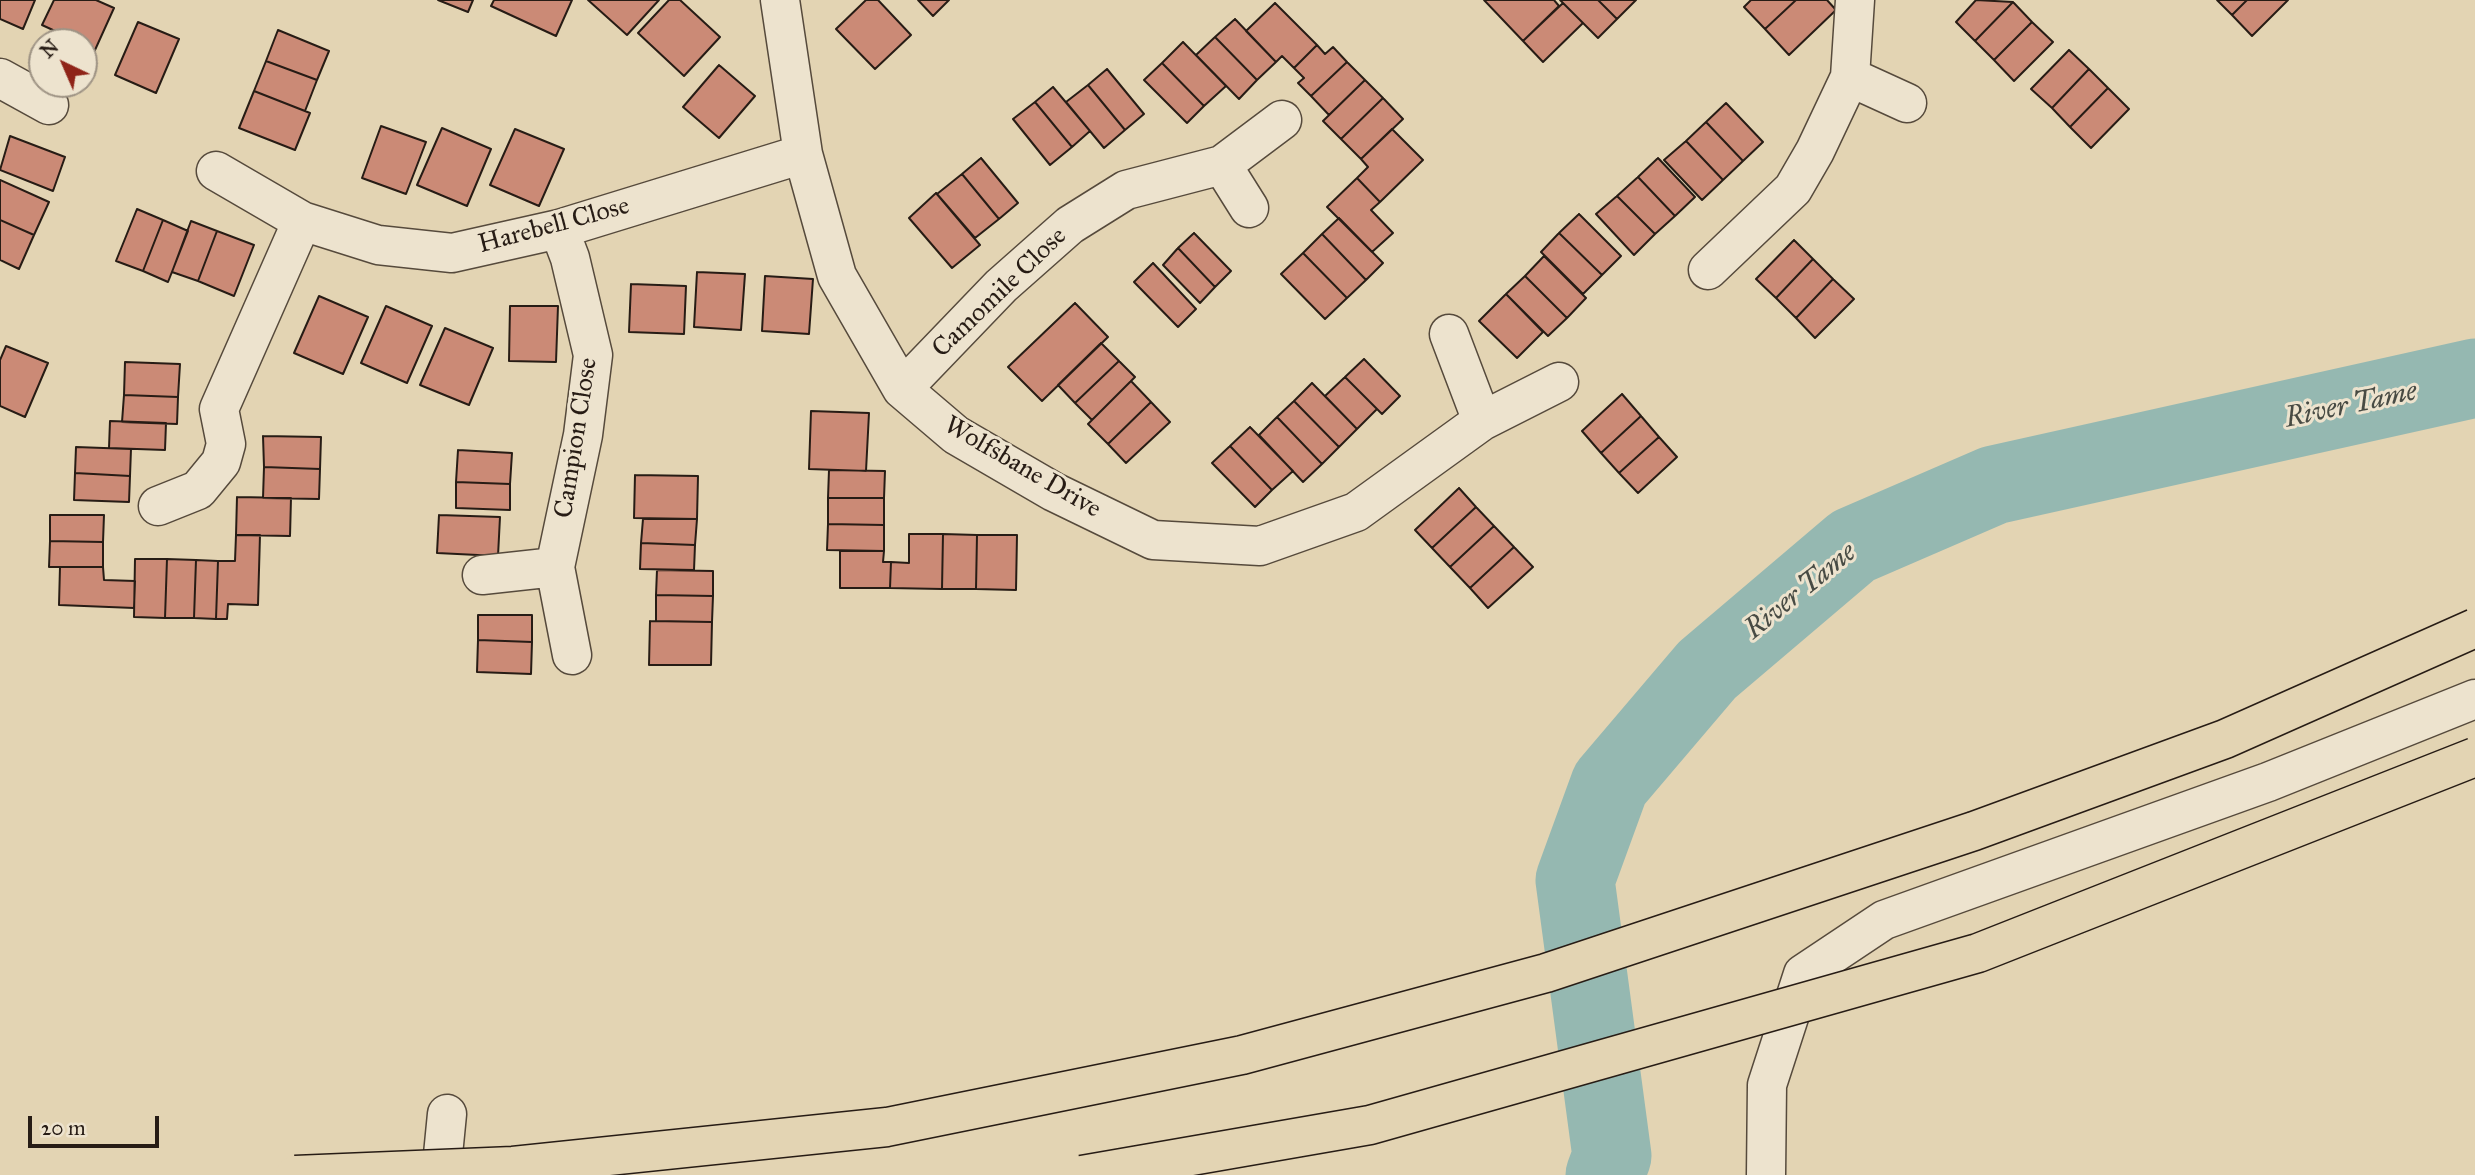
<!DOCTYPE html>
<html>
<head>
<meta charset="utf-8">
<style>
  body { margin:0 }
  #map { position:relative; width:2475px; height:1175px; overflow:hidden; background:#e3d4b3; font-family:"IM FELL Great Primer",serif }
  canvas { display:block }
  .north { position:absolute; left:28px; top:28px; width:70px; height:70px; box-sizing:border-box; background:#ede3ce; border:2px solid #9e9384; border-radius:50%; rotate:316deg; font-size:19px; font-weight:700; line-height:28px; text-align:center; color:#271c15 }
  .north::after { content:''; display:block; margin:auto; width:24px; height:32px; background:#8f2418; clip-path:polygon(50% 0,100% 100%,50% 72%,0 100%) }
  .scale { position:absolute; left:28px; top:1116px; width:131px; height:32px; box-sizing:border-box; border:4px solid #271c15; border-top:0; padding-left:9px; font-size:21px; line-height:24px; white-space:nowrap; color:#271c15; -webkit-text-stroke:5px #ede3ce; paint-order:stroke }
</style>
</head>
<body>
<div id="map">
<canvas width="2475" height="1175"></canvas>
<div class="north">N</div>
<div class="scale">20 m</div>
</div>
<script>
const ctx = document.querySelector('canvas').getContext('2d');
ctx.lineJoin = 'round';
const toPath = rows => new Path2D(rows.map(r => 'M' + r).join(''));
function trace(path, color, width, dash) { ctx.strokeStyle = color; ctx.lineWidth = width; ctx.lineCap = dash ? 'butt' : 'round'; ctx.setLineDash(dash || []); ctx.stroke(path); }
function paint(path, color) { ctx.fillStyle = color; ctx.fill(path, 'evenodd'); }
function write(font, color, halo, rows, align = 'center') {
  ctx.font = font + ' "IM FELL Great Primer",serif'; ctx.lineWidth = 6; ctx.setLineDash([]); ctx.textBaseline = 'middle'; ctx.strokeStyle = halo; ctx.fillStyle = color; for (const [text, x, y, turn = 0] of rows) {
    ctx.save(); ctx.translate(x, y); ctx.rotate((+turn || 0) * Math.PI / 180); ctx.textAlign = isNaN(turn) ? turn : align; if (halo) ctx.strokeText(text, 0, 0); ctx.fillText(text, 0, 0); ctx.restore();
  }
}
const river = toPath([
  [1605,1175,1612,1156,1575,880,1610,784,1707,670,1853,546,1994,485,2475,378]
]);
const building = toPath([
  [0,0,35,0,23,29,0,19,0,0],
  [54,0,96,0,114,8,95,50,84,44,84,42,79,42,42,25,54,0],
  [438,0,473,0,468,12,438,0],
  [494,0,572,0,556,36,491,6,494,0],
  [588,0,659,0,627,35,588,0],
  [669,0,680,0,720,37,684,76,638,33,669,0],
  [866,0,878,0,911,35,875,69,836,29,866,0],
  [918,0,949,0,933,16,918,0],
  [1484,0,1554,0,1559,6,1523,41,1484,0],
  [1560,0,1598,0,1617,19,1598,38,1560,0],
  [1598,0,1636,0,1617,19,1598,0],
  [1751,0,1796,0,1765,29,1744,7,1751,0],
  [1796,0,1827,0,1836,10,1789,55,1765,29,1796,0],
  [1976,0,2013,2,1975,41,1956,22,1976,0],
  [2217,0,2247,0,2232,15,2217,0],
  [2247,0,2288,0,2252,36,2232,15,2247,0],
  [2013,2,2032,22,1994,60,1975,41,2013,2],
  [1275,3,1317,45,1294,68,1282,56,1276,62,1246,31,1275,3],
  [1563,3,1583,23,1543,62,1523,41,1563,3],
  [1235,19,1276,62,1257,80,1215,37,1235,19],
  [138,22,179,39,156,93,115,75,138,22],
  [2032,22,2053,42,2014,81,1994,60,2032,22],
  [278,30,329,51,317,80,266,61,278,30],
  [1215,37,1257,80,1239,99,1196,55,1215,37],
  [1183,42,1226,86,1204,106,1162,63,1183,42],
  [1317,45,1325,54,1333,47,1347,62,1311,96,1298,83,1304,78,1294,68,1317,45],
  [2069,50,2089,69,2052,108,2031,89,2069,50],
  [266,61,317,80,305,111,254,91,266,61],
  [1347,62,1365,80,1329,115,1311,96,1347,62],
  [1162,63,1204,106,1187,123,1144,80,1162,63],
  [719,65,755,96,719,138,683,107,719,65],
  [1107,69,1144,114,1125,130,1088,85,1107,69],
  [2089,69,2108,88,2070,127,2052,108,2089,69],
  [1365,80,1383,98,1341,139,1323,121,1365,80],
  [1088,85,1125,130,1104,148,1066,102,1088,85],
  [1053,87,1090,131,1072,147,1035,102,1053,87],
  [2108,88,2129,109,2091,148,2070,127,2108,88],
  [254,91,310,113,295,150,239,128,254,91],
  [1383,98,1403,119,1361,159,1341,139,1383,98],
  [1035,102,1072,147,1050,165,1013,119,1035,102],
  [1726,103,1763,142,1743,161,1706,122,1726,103],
  [1706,122,1743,161,1723,180,1686,141,1706,122],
  [381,126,426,142,406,194,362,178,381,126],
  [442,128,491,149,467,206,417,185,442,128],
  [515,129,564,149,539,206,490,185,515,129],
  [1392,129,1423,160,1380,202,1357,178,1368,167,1361,159,1392,129],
  [10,136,65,157,53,191,0,170,10,136],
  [1686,141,1723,180,1702,200,1664,160,1686,141],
  [981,158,1018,203,999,219,962,174,981,158],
  [1658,158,1695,197,1675,216,1638,177,1658,158],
  [962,174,999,219,975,238,937,194,962,174],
  [1638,177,1675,216,1655,234,1617,196,1638,177],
  [1357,178,1380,202,1371,210,1393,233,1372,252,1327,207,1357,178],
  [0,180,49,202,34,235,0,220,0,180],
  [936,193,980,245,952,268,909,218,936,193],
  [1617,196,1655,234,1634,255,1596,214,1617,196],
  [137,209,163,220,143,271,116,261,137,209],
  [1579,214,1621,256,1602,275,1559,233,1579,214],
  [1339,218,1383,263,1366,280,1322,234,1339,218],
  [0,220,34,235,19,269,0,260,0,220],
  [163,220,188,231,168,282,143,271,163,220],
  [191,221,217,231,198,281,172,272,191,221],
  [217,231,254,245,234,296,198,281,217,231],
  [1194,233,1231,271,1215,287,1178,248,1194,233],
  [1559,233,1602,275,1583,294,1541,252,1559,233],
  [1322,234,1366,280,1347,298,1303,253,1322,234],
  [1794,240,1813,259,1776,298,1756,279,1794,240],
  [1178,248,1215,287,1200,303,1163,265,1178,248],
  [1303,253,1347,298,1325,319,1281,274,1303,253],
  [1544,256,1586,298,1567,318,1525,276,1544,256],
  [1813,259,1833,279,1796,318,1776,298,1813,259],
  [1153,263,1196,309,1178,327,1134,282,1153,263],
  [697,272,745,274,741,330,694,327,697,272],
  [765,276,813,279,809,334,762,331,765,276],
  [1525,276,1567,318,1548,336,1506,294,1525,276],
  [1833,279,1854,299,1815,338,1796,318,1833,279],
  [631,284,686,286,684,334,629,332,631,284],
  [1506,294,1543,332,1517,358,1479,321,1506,294],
  [319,296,368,317,343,374,294,353,319,296],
  [1075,303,1108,337,1042,401,1008,367,1075,303],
  [386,306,432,326,407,383,361,363,386,306],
  [510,306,558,306,556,362,509,361,510,306],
  [445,328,493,348,469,405,420,385,445,328],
  [1101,343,1119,361,1075,403,1058,385,1101,343],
  [6,346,48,363,25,417,0,406,0,360,6,346],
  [1364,359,1400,396,1382,414,1345,377,1364,359],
  [1119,361,1135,377,1092,420,1075,403,1119,361],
  [125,362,180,364,178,397,124,395,125,362],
  [1345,377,1377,409,1357,429,1325,396,1345,377],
  [1131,381,1151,402,1108,444,1088,424,1131,381],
  [1312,383,1357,429,1339,447,1294,401,1312,383],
  [1622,394,1641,416,1601,453,1582,431,1622,394],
  [124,395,178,397,177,424,122,422,124,395],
  [1294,401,1339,447,1322,464,1277,417,1294,401],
  [1151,402,1170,422,1126,463,1108,444,1151,402],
  [811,411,869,413,866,471,809,469,811,411],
  [1641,416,1659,437,1619,473,1601,453,1641,416],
  [1277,417,1322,464,1303,482,1259,435,1277,417],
  [110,421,166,423,165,450,109,448,110,421],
  [1250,427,1293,471,1272,490,1230,446,1250,427],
  [263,436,321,437,320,469,264,467,263,436],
  [1659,437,1677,457,1638,493,1619,473,1659,437],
  [1230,446,1272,490,1255,507,1212,463,1230,446],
  [76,447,131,449,130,476,75,473,76,447],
  [458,450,512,453,510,484,456,482,458,450],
  [264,467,320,469,319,499,263,498,264,467],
  [829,470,885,471,884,498,828,498,829,470],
  [75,473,130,476,129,502,74,500,75,473],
  [635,475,698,476,697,519,634,518,635,475],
  [456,482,510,484,510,510,456,508,456,482],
  [1459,488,1476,507,1432,548,1415,530,1459,488],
  [237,497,291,498,290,536,236,535,237,497],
  [828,498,884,498,884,525,828,524,828,498],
  [1476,507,1494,526,1450,567,1432,548,1476,507],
  [50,515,104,515,103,542,50,541,50,515],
  [439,515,500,517,498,556,437,553,439,515],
  [643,519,697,519,695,545,641,543,643,519],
  [828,524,884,525,884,551,827,550,828,524],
  [1494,526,1514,547,1470,588,1450,567,1494,526],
  [909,534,943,534,942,589,890,588,891,562,909,563,909,534],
  [943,534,977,535,976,589,942,589,943,534],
  [236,535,260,535,258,605,228,604,227,619,216,619,218,561,235,561,236,535],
  [977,535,1017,535,1016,590,976,589,977,535],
  [50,541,103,542,103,567,49,567,50,541],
  [641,543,695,545,694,570,640,569,641,543],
  [1514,547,1533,567,1488,608,1470,588,1514,547],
  [840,551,884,551,883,562,891,562,890,588,840,588,840,551],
  [135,559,167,559,165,618,134,617,135,559],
  [167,559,196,560,194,618,165,618,167,559],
  [196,560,218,561,216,619,194,618,196,560],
  [60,567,103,567,104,580,135,581,134,608,59,605,60,567],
  [657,570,713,571,713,596,656,595,657,570],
  [656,595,713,596,712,622,656,621,656,595],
  [478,615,532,615,532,642,478,640,478,615],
  [650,621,712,622,711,665,649,665,650,621],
  [478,640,532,642,531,674,477,672,478,640]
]);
const minor = toPath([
  [780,0,803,154,837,276,902,389,956,435,1054,492,1153,540,1260,546,1356,512,1482,421,1559,382],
  [1850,77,1907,103],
  [0,78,49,105],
  [1222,165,1249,208],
  [216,171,302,221,378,245,452,253,559,229,803,154],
  [559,229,570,258,593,355,583,435,555,567,572,655],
  [1708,270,1793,189,1815,151,1850,77,1855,0],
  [1449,334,1482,421],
  [902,389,1001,286,1070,225,1126,190,1222,165,1282,120],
  [158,506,198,490,221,462,226,444,219,409,302,221],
  [482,575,555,567],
  [441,1175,447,1114],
  [1766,1175,1767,1085,1803,974,1884,920,2268,782,2475,699]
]);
const highwayBridge = toPath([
  [295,1175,513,1166,887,1127,1242,1055,1546,973,1974,831,2225,739,2475,628],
  [1082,1175,1370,1125,1978,953,2475,757]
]);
const streetNames = [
  ["Harebell Close",554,226,-15],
  ["Camomile Close",1000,293,-44],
  ["Campion Close",577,438,-81],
  ["Wolfsbane Drive",1022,468,30]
];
const waterNames = [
  ["River Tame",2351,406,-12],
  ["River Tame",1801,592,-39]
];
trace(river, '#95b8b1', 79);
paint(building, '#cb8a76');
trace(building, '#271c15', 2);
trace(minor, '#564a3c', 41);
trace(minor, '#ede3ce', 38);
trace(highwayBridge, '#271c15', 41, []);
trace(highwayBridge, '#e3d4b3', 38);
write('26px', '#271c15', '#ede3ce', streetNames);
write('italic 28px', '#484b44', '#ede3ce', waterNames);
</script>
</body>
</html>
